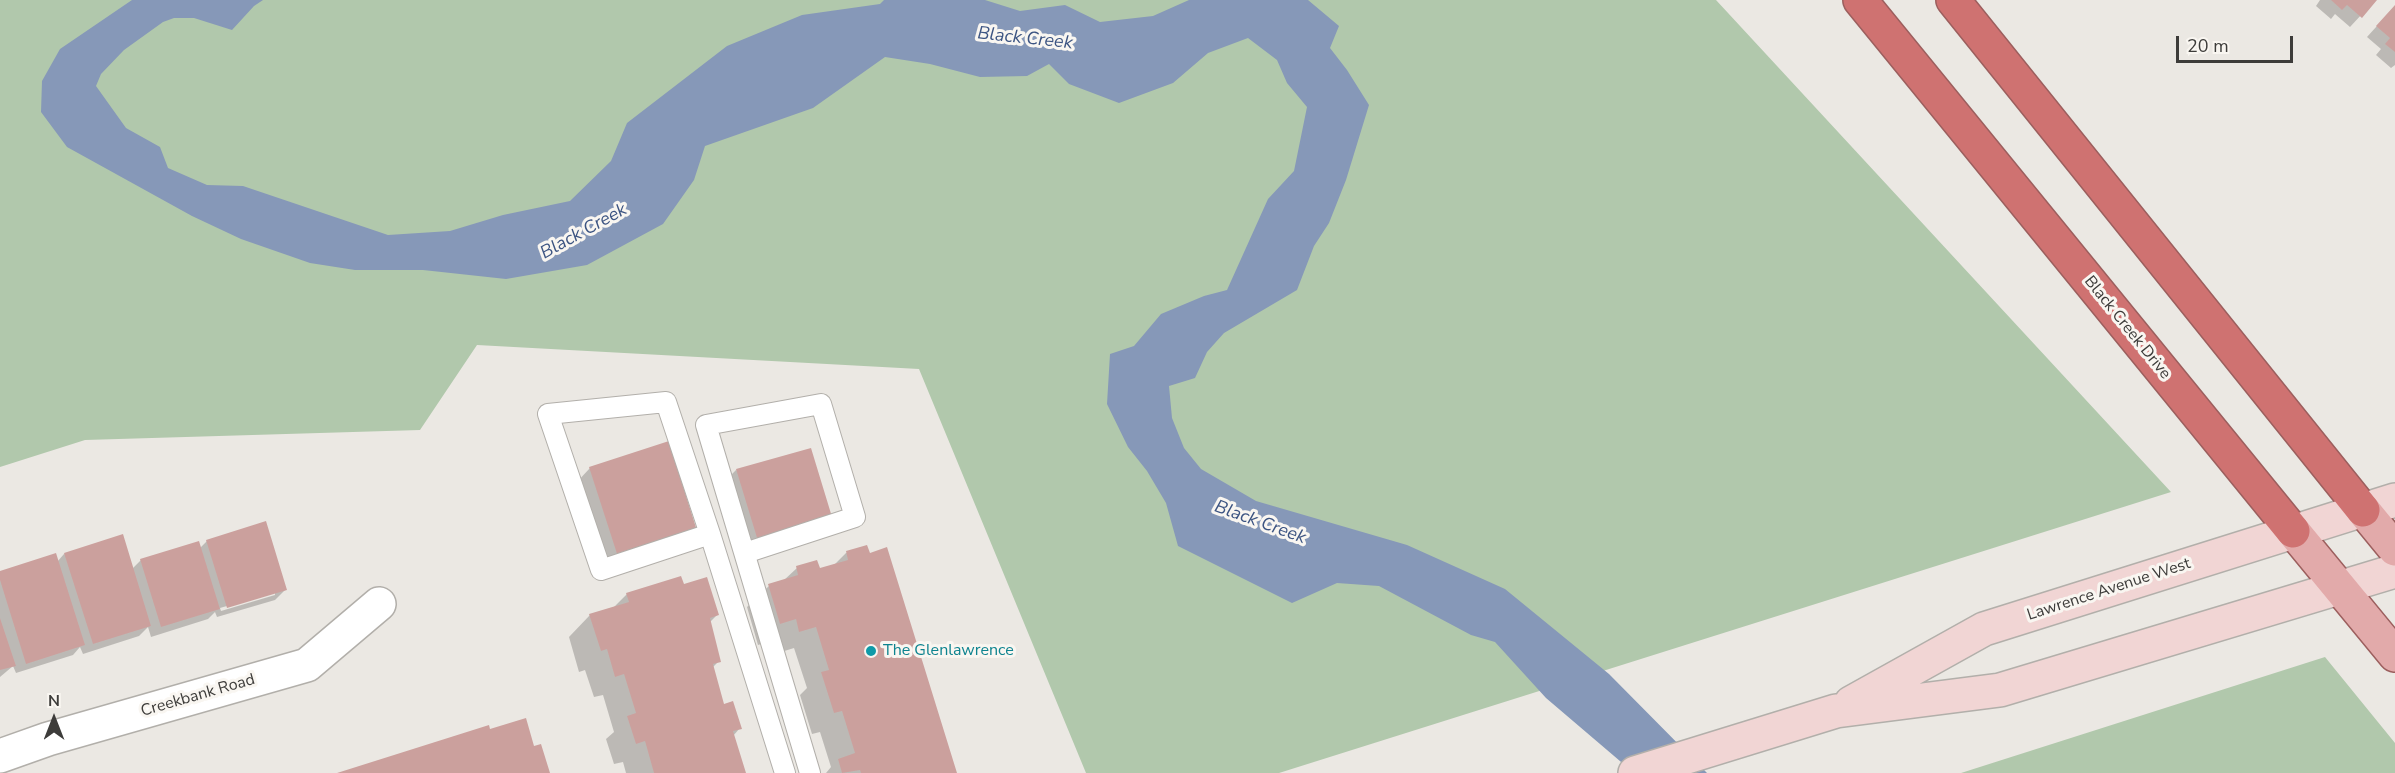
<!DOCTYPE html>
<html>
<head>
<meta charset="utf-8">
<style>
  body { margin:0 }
  #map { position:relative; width:2395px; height:773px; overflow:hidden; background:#ebe8e3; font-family:"Nunito Sans",sans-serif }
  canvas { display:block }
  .north { position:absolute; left:24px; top:689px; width:60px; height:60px; -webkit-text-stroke:4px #f9f6f1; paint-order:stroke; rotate:0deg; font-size:16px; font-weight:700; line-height:24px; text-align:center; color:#3d3c3a }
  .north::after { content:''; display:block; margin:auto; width:21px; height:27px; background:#3d3c3a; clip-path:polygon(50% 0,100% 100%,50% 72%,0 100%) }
  .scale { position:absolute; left:2176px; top:36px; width:117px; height:27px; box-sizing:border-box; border:3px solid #3d3c3a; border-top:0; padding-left:8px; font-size:18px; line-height:21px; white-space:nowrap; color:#3d3c3a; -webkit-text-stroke:4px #f9f6f1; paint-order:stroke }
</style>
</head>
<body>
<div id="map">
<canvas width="2395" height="773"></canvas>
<div class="north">N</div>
<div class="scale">20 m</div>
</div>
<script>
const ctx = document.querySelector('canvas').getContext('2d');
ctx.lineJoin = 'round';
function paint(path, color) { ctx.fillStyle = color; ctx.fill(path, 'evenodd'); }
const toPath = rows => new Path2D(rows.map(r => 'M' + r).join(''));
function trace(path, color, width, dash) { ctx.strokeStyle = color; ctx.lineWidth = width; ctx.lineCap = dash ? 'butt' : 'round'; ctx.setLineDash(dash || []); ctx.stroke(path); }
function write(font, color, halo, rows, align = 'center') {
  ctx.font = font + ' "Nunito Sans",sans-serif'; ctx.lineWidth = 6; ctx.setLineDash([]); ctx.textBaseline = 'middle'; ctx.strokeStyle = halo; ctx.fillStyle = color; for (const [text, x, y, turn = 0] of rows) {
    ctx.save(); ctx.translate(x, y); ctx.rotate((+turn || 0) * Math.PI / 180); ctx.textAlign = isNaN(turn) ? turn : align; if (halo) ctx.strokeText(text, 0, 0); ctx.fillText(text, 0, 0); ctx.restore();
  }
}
const green = toPath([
  [0,0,1716,0,2171,492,1279,773,1086,773,919,369,477,345,420,430,85,440,0,467],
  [2325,657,2395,743,2395,773,1961,773]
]);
const water = toPath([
  [132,0,263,0,254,6,232,30,194,18,174,18,163,22,124,50,101,74,96,86,126,128,160,147,168,168,207,185,243,186,388,235,450,231,503,215,570,201,611,161,627,123,727,46,802,15,880,4,884,0,985,0,1020,11,1065,5,1100,22,1153,16,1189,0,1308,0,1339,26,1330,48,1347,70,1369,105,1346,180,1329,223,1314,246,1297,290,1224,333,1207,352,1195,378,1169,386,1172,418,1184,448,1201,469,1256,501,1407,545,1505,589,1609,674,1707,773,1634,773,1546,698,1495,642,1471,635,1379,586,1337,583,1292,603,1178,546,1166,503,1147,471,1128,447,1107,404,1110,354,1134,346,1161,314,1204,296,1227,290,1268,199,1294,171,1307,107,1287,83,1277,60,1248,38,1208,53,1173,83,1119,103,1069,84,1049,64,1027,76,980,77,930,64,885,57,813,108,705,146,694,180,663,224,587,265,506,279,423,270,355,270,310,263,241,239,192,216,67,147,41,112,42,81,60,49]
]);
const shadow = toPath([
  [2320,0,2375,0,2350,27,2335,14,2331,19,2316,6],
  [2395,6,2395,65,2391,68,2376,55,2381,49,2367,37],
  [590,468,682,549,604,573,576,483],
  [736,470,831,517,748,550,726,480],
  [207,541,285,590,275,600,217,617,215,612,208,619,151,637,148,627,139,636,83,654,80,647,73,655,16,673,13,666,0,677,0,572,57,562,64,554,132,569,141,560,200,548],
  [275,592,275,595,221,611,220,608],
  [866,547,955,773,826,773,831,767,820,732,812,734,800,695,807,688,794,648,778,653,774,640,758,645,747,607,769,586,783,581,797,568,819,570,833,566,846,553],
  [683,586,717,615,710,622,719,661,712,668,723,706,740,728,733,736,744,773,626,773,623,762,614,764,606,739,614,732,603,695,594,697,585,670,579,672,569,637,590,615,613,608,627,594]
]);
const building = toPath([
  [2331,0,2377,0,2362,18,2347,5,2342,10],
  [2395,5,2395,52,2385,44,2390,38,2376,26],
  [669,441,698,534,619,560,589,467],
  [811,448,832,517,758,541,736,469],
  [266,521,287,590,227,608,206,540],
  [123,534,151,626,93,644,64,553],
  [199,541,220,609,161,627,140,559],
  [867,545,870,553,887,547,957,773,861,773,860,770,842,773,838,759,855,753,842,711,834,713,821,672,829,670,816,627,799,632,796,619,780,624,768,584,798,575,796,566,817,560,820,568,848,560,846,551],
  [56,553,85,645,26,664,0,580,0,571],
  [681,576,684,584,707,577,719,615,710,618,721,662,713,664,724,704,733,701,742,729,733,731,746,773,654,773,645,741,636,744,627,716,636,713,624,674,615,677,607,649,601,651,589,614,629,602,626,593],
  [0,618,16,666,0,670],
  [526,718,534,746,541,744,550,773,337,773,489,725,490,729]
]);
const lane = toPath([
  [710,534,601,570,548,414,666,402,710,534,785,773],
  [745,553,855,517,821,404,706,425,810,773]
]);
const street = toPath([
  [0,756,48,739,307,665,379,604]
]);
const secondary = toPath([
  [1851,703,1984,629,2395,500],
  [1635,773,1836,711,2000,690,2395,571]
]);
const primary = toPath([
  [2363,510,2395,549],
  [2293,531,2395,655]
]);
const highway = toPath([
  [1860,0,2293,531],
  [1953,0,2363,510]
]);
const markers = [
  [871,651,6,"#0f9aa8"]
];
const streetNames = [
  ["Black Creek Drive",2127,328,51],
  ["Lawrence Avenue West",2109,590,-18],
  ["Creekbank Road",198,696,-16]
];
const cultureNames = [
  ["The Glenlawrence",883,651]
];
const waterNames = [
  ["Black Creek",1025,39,6],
  ["Black Creek",584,232,-29],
  ["Black Creek",1260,523,20]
];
paint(green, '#b1c8ac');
paint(water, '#8698b8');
paint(shadow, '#0003');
paint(building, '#cba09d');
trace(lane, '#b2afaa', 22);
trace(street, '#b2afaa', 36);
trace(secondary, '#b2afaa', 36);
trace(primary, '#9c5f5e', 36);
trace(highway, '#9c5f5e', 36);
trace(lane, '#fff', 20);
trace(street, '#fff', 33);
trace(secondary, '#f1d5d4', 33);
trace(primary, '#e2aaaa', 33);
trace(highway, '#cf7271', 33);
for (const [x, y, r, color] of markers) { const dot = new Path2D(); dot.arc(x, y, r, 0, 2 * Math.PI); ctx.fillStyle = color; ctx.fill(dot); trace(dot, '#f9f6f1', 2); }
write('16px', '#3d3c3a', '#f9f6f1', streetNames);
write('16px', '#0d838f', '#f9f6f1', cultureNames, 'left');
write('italic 18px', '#3c5482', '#f9f6f1', waterNames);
</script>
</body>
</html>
